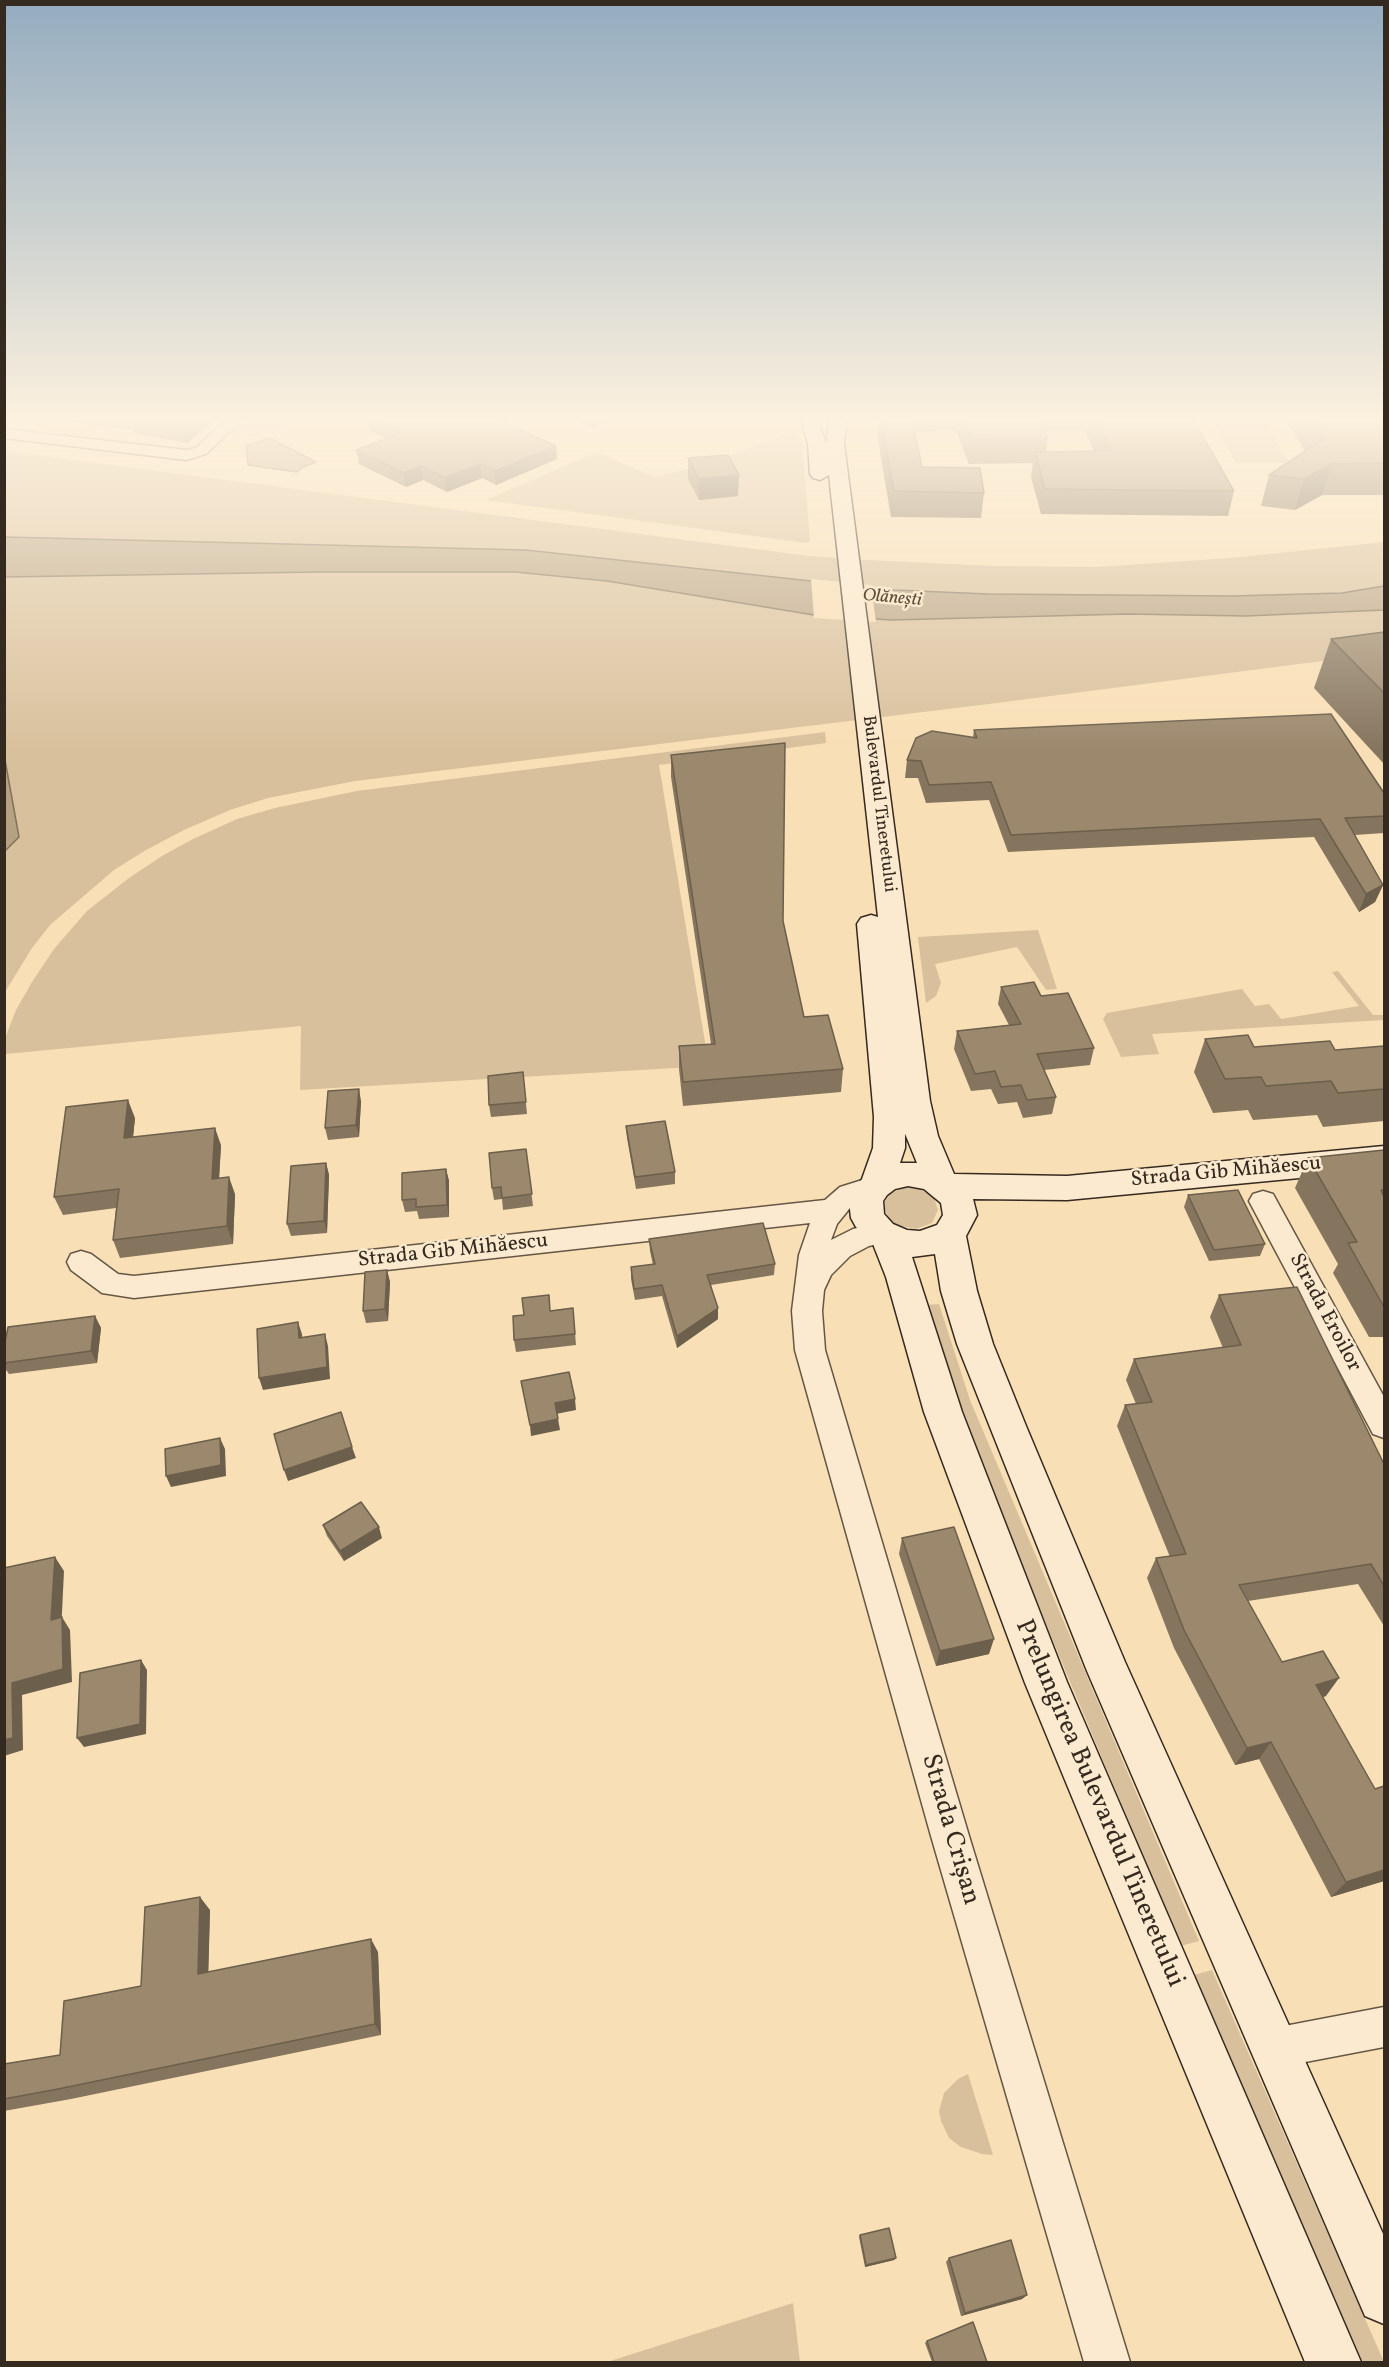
<!DOCTYPE html>
<html>
<head>
<meta charset="utf-8">
<style>
  body { margin:0 }
  #map { position:relative; width:1389px; height:2367px; overflow:hidden; background:#f9dfb5; font-family:Vollkorn,serif }
  canvas { display:block }
  .frame { position:absolute; inset:0; border:6px solid #352a20; pointer-events:none }
</style>
</head>
<body>
<div id="map">
<canvas width="1389" height="2367"></canvas>
<div class="frame"></div>
</div>
<script>
const ctx = document.querySelector('canvas').getContext('2d');
ctx.lineJoin = 'round';
function paint(path, color) { ctx.fillStyle = color; ctx.fill(path, 'evenodd'); }
const toPath = rows => new Path2D(rows.map(r => 'M' + r).join(''));
function trace(path, color, width, dash) { ctx.strokeStyle = color; ctx.lineWidth = width; ctx.lineCap = dash ? 'butt' : 'round'; ctx.setLineDash(dash || []); ctx.stroke(path); }
function write(font, color, halo, rows, align = 'center') {
  ctx.font = font + ' Vollkorn,serif'; ctx.lineWidth = 5; ctx.setLineDash([]); ctx.textBaseline = 'middle'; ctx.strokeStyle = halo; ctx.fillStyle = color; for (const [text, x, y, turn = 0] of rows) {
    ctx.save(); ctx.translate(x, y); ctx.rotate((+turn || 0) * Math.PI / 180); ctx.textAlign = isNaN(turn) ? turn : align; if (halo) ctx.strokeText(text, 0, 0); ctx.fillText(text, 0, 0); ctx.restore();
  }
}
const green = toPath([
  [264,419,293,419,300,422,253,438,235,429],
  [1214,424,1265,424,1290,463,1236,463],
  [791,431,802,439,810,541,806,543,486,500,597,452,654,477,706,465],
  [4,451,809,556,867,560,994,566,1097,567,1230,558,1384,542,1384,586,1342,593,1233,596,988,594,894,590,526,550,5,537],
  [317,572,515,572,607,581,814,615,891,620,1128,614,1246,616,1384,610,1384,653,989,704,355,781,268,798,230,810,184,830,146,850,114,870,50,925,32,948,5,992,5,851,19,836,5,760,5,577],
  [825,732,826,743,659,765,709,1066,300,1090,301,1026,5,1054,4,1041,16,1010,32,982,54,949,87,911,129,878,162,856,193,839,237,819,275,808,357,791],
  [1038,930,1057,989,1046,990,1017,947,935,964,941,983,936,996,926,1003,918,937],
  [1338,971,1373,1015,1384,1015,1384,1020,1152,1034,1159,1054,1121,1057,1103,1019,1107,1013,1242,989,1255,1006,1269,1004,1281,1019,1359,1006,1332,972],
  [912,1187,920,1189,934,1198,938,1210,932,1223,916,1229,897,1225,890,1220,883,1206,889,1194,903,1188],
  [939,1304,970,1400,1199,1941,1181,1946,953,1403,925,1305],
  [1212,1970,1384,2362,1360,2362,1194,1975],
  [968,2074,993,2155,982,2154,961,2147,949,2138,941,2121,939,2111,944,2093,958,2079],
  [793,2303,800,2362,607,2362]
]);
const water = toPath([
  [270,438,316,462,303,467,297,472,248,465,246,446,270,438],
  [5,537,526,550,894,590,988,594,1233,596,1342,593,1384,586,1384,610,1246,616,1128,614,891,620,814,615,607,581,515,572,317,572,5,577,5,537],
  [5,760,19,837,5,851,4,851,5,760]
]);
const pier = toPath([
  [811,579,871,585,876,622,814,618]
]);
const minor = toPath([
  [227,419,243,419,206,454,186,460,4,438,4,429,186,450,196,448,227,419],
  [875,1176,885,1179,889,1186,885,1193,860,1201,850,1208,837,1224,831,1240,853,1229,881,1222,891,1225,895,1233,891,1241,869,1246,850,1256,831,1275,824,1290,822,1311,825,1350,969,1836,1130,2362,1084,2362,931,1836,795,1350,792,1311,799,1255,810,1223,134,1298,102,1293,71,1270,67,1262,71,1254,81,1251,91,1254,118,1274,134,1276,825,1200,840,1187,875,1176],
  [1263,1191,1273,1194,1384,1397,1384,1438,1373,1434,1249,1201,1253,1194,1263,1191],
  [1384,2007,1384,2047,1274,2068,1260,2062,1254,2048,1260,2034,1274,2028,1384,2007]
]);
const secondary = toPath([
  [801,419,817,419,826,443,830,419,847,420,844,444,930,1101,938,1136,954,1174,1067,1176,1384,1146,1384,1170,1067,1200,973,1199,977,1215,966,1236,977,1291,993,1344,1026,1426,1125,1662,1384,2236,1384,2324,1365,2316,1087,1671,957,1344,941,1291,935,1254,912,1257,962,1412,1067,1682,1361,2362,1305,2362,1025,1683,924,1412,886,1277,873,1244,856,1227,851,1218,849,1201,862,1179,873,1148,874,1117,857,924,861,918,871,915,878,917,829,475,820,480,813,478,810,474,808,444,801,419],
  [905,1134,906,1136,917,1163,900,1163,905,1148,905,1134],
  [908,1186,924,1189,941,1203,943,1215,937,1225,920,1231,907,1230,893,1224,884,1214,883,1201,887,1195,895,1189,908,1186]
]);
const wall = toPath([
  [56,419,215,419,187,443,134,433,133,430,56,420],
  [368,419,497,419,557,459,496,485,482,478,447,492,423,480,406,487,359,464,356,450,387,439,370,431],
  [572,419,616,419,592,428],
  [879,419,1193,419,1234,491,1228,516,1041,514,1031,477,1033,463,969,464,956,431,914,432,922,467,984,493,981,518,891,517,877,434],
  [1045,431,1085,431,1094,451,1046,452,1048,438],
  [1285,419,1384,419,1384,495,1322,495,1295,510,1261,506,1269,475,1305,451],
  [688,458,738,496,699,500,688,479],
  [1384,632,1384,764,1314,688,1331,639],
  [974,730,1384,793,1384,833,1355,835,1383,885,1375,902,1359,912,1314,837,1008,852,989,800,926,803,918,778,905,778,907,760,973,737],
  [671,755,783,921,804,1017,843,1069,841,1092,683,1106,679,1069,679,1046,711,1044,671,777],
  [1001,987,1041,996,1094,1048,1090,1065,1044,1070,1056,1097,1052,1114,1023,1118,1017,1102,998,1104,991,1089,971,1091,954,1049,957,1031,1009,1025,998,1004],
  [1205,1039,1254,1047,1335,1050,1384,1046,1384,1121,1323,1127,1317,1115,1253,1120,1248,1110,1213,1113,1194,1072],
  [523,1072,527,1114,491,1117,489,1105],
  [361,1101,359,1137,328,1140,325,1128],
  [135,1118,133,1137,221,1145,219,1178,235,1194,233,1244,120,1258,113,1240,116,1208,63,1215,54,1197],
  [626,1126,675,1172,675,1184,636,1189,627,1138],
  [526,1149,533,1206,503,1210,502,1199,494,1200,492,1188],
  [1384,1150,1384,1337,1369,1337,1333,1273,1338,1264,1295,1188,1308,1158],
  [326,1163,329,1175,327,1233,291,1236,287,1224],
  [446,1169,449,1181,449,1217,419,1219,417,1211,405,1212,402,1200],
  [1188,1195,1265,1244,1260,1256,1209,1261,1184,1207],
  [649,1239,775,1264,774,1275,711,1285,718,1319,677,1348,662,1296,635,1300,631,1279,631,1267,653,1265,650,1251],
  [387,1270,390,1282,388,1321,366,1323,363,1311],
  [1219,1295,1384,1464,1384,1626,1358,1584,1248,1601,1282,1662,1326,1696,1323,1697,1384,1881,1331,1897,1259,1759,1235,1765,1174,1648,1147,1578,1156,1558,1170,1557,1117,1426,1125,1405,1136,1404,1126,1380,1134,1359,1223,1348,1210,1317],
  [573,1308,576,1345,516,1352,514,1340,550,1311],
  [95,1316,101,1328,97,1363,9,1374,4,1367,4,1347],
  [323,1525,382,1538,344,1561,327,1536],
  [902,1538,989,1654,936,1666,899,1554],
  [210,1910,208,1972,378,1952,381,2035,71,2099,4,2111,4,2064,60,2055,141,1986],
  [860,2235,896,2258,894,2260,865,2267,859,2237],
  [949,2258,1027,2295,1022,2299,961,2316,946,2262],
  [927,2341,987,2362,932,2362,925,2343]
]);
const shadedWall = toPath([
  [181,419,215,419,187,443],
  [591,419,616,419,592,428],
  [556,446,557,459,496,485,495,471],
  [480,464,482,478,447,492,445,478],
  [1332,464,1322,495,1295,510,1304,479],
  [421,466,423,480,406,487,404,473],
  [739,475,738,496,699,500,699,479],
  [1383,885,1375,902,1359,912,1366,894],
  [359,1089,361,1101,359,1137,356,1125],
  [128,1100,135,1118,131,1156,124,1138],
  [215,1128,221,1145,218,1197,212,1179],
  [326,1163,329,1175,327,1233,324,1221],
  [446,1169,449,1181,449,1217,447,1205],
  [229,1177,235,1194,233,1244,227,1226],
  [387,1270,390,1282,388,1321,385,1309],
  [718,1308,718,1319,677,1348,677,1336],
  [95,1316,101,1328,97,1363,91,1351],
  [298,1322,302,1334,303,1350,299,1338],
  [325,1334,328,1346,330,1379,263,1390,259,1378],
  [575,1399,576,1410,556,1414,555,1403],
  [558,1419,560,1430,531,1436,530,1425],
  [220,1438,225,1449,226,1476,171,1487,166,1476],
  [352,1447,356,1458,288,1481,284,1470],
  [379,1527,382,1538,344,1561,340,1551],
  [55,1557,64,1571,61,1633,51,1620],
  [62,1617,70,1630,72,1682,22,1695,23,1750,4,1756,4,1740,12,1683],
  [994,1639,989,1654,936,1666,940,1651],
  [141,1660,147,1670,146,1734,84,1747,77,1738],
  [1339,1678,1326,1696,1303,1703,1316,1685],
  [1271,1742,1259,1759,1235,1765,1247,1748],
  [1384,1870,1384,1881,1331,1897,1346,1882],
  [200,1897,210,1910,208,1986,198,1974],
  [371,1939,378,1952,381,2035,375,2024],
  [896,2258,894,2260,865,2267,866,2265],
  [1027,2295,1022,2299,961,2316,965,2313]
]);
const building = toPath([
  [372,419,497,419,556,446,495,471,480,464,445,478,421,466,404,473,356,450,402,433,372,419],
  [881,419,912,419,922,467,980,468,984,493,894,491,881,419],
  [964,419,1039,419,1048,438,972,439,964,419],
  [1096,419,1193,419,1234,491,1045,489,1035,452,1111,451,1096,419],
  [1312,419,1384,419,1384,463,1332,464,1304,479,1269,475,1325,438,1312,419],
  [728,455,739,475,699,479,688,458,728,455],
  [1384,632,1384,693,1331,639,1384,632],
  [1331,714,1384,793,1384,816,1345,818,1383,885,1366,894,1320,819,1011,835,991,782,929,785,921,761,907,760,916,738,932,731,977,738,974,730,1331,714],
  [785,743,783,921,804,1017,828,1015,843,1069,683,1082,679,1046,715,1044,671,755,785,743],
  [1034,982,1041,996,1068,993,1094,1048,1037,1054,1056,1097,1027,1100,1021,1085,1001,1087,995,1071,975,1074,957,1031,1021,1024,1001,987,1034,982],
  [1248,1035,1254,1047,1330,1041,1335,1050,1384,1046,1384,1089,1338,1093,1331,1081,1266,1086,1261,1077,1225,1079,1205,1039,1248,1035],
  [523,1072,526,1102,489,1105,488,1076,523,1072],
  [359,1089,356,1125,325,1128,328,1091,359,1089],
  [128,1100,124,1138,215,1128,212,1179,229,1177,227,1226,113,1240,119,1189,54,1197,66,1107,128,1100],
  [665,1121,675,1172,635,1177,626,1126,665,1121],
  [526,1149,532,1194,502,1198,501,1187,492,1188,489,1153,526,1149],
  [1384,1150,1384,1190,1381,1190,1384,1197,1384,1307,1348,1243,1357,1242,1308,1158,1384,1150],
  [326,1163,324,1221,287,1224,291,1166,326,1163],
  [446,1169,447,1205,416,1207,416,1199,402,1200,402,1173,446,1169],
  [1238,1190,1265,1244,1214,1250,1188,1195,1238,1190],
  [763,1223,775,1264,707,1275,718,1308,677,1336,662,1285,634,1289,631,1267,655,1264,649,1239,763,1223],
  [387,1270,385,1309,363,1311,365,1272,387,1270],
  [1297,1287,1384,1464,1384,1586,1371,1564,1239,1585,1282,1662,1323,1651,1339,1678,1316,1685,1375,1789,1384,1786,1384,1870,1346,1882,1271,1742,1247,1748,1184,1630,1156,1558,1186,1554,1125,1405,1152,1402,1134,1359,1241,1345,1219,1295,1297,1287],
  [549,1295,550,1311,573,1308,575,1334,514,1340,513,1316,524,1315,522,1298,549,1295],
  [95,1316,91,1351,4,1363,4,1347,8,1327,95,1316],
  [298,1322,299,1338,325,1334,327,1367,259,1378,257,1329,298,1322],
  [569,1372,575,1399,555,1403,558,1419,530,1425,521,1381,569,1372],
  [341,1412,352,1447,284,1470,274,1434,341,1412],
  [220,1438,221,1465,166,1476,165,1449,220,1438],
  [361,1502,379,1527,340,1551,323,1525,361,1502],
  [954,1527,994,1639,940,1651,902,1538,954,1527],
  [55,1557,51,1620,62,1617,63,1669,12,1683,13,1738,4,1740,4,1568,55,1557],
  [141,1660,140,1724,77,1738,80,1673,141,1660],
  [200,1897,198,1974,371,1939,375,2024,58,2089,4,2099,4,2064,60,2055,64,2001,141,1986,145,1907,200,1897],
  [889,2228,896,2258,866,2265,860,2235,889,2228],
  [1011,2240,1027,2295,965,2313,949,2258,1011,2240],
  [973,2322,987,2362,934,2362,927,2341,973,2322]
]);
const farWaternames = [
  ["Olănești",892,599,5]
];
const farStreetnames = [
  ["Bulevardul Tineretului",878,804,83]
];
const streetNames = [
  ["Strada Gib Mihăescu",1226,1173,-5],
  ["Strada Gib Mihăescu",453,1252,-6],
  ["Strada Eroilor",1324,1313,62]
];
const nearStreetnames = [
  ["Prelungirea Bulevardul Tineretului",1098,1804,67],
  ["Strada Crișan",949,1830,74]
];
paint(green, '#d8c09c');
paint(water, '#b6a182');
trace(water, '#82715b', 1.5);
paint(pier, '#f9dfb5');
trace(minor, '#665745', 3);
trace(secondary, '#352a20', 3);
paint(minor, '#fbeacf');
paint(secondary, '#fbeacf');
paint(wall, '#85755e');
paint(shadedWall, '#6c5f4c');
paint(building, '#9b886d');
trace(building, '#6c5f4c', 1.5);
const sky = ctx.createLinearGradient(0, 0, 0, 750);
sky.addColorStop(0, '#94acbf');
sky.addColorStop(0.56, '#fcf1de');
sky.addColorStop(1, '#fcf1de00');
ctx.fillStyle = sky;
ctx.fillRect(0, 0, 1389, 750);
write('italic 18px', '#5c4e3d', '#fbeacf', farWaternames);
write('18px', '#352a20', '#fbeacf', farStreetnames);
write('21px', '#352a20', '#fbeacf', streetNames);
write('26px', '#352a20', '#fbeacf', nearStreetnames);
</script>
</body>
</html>
